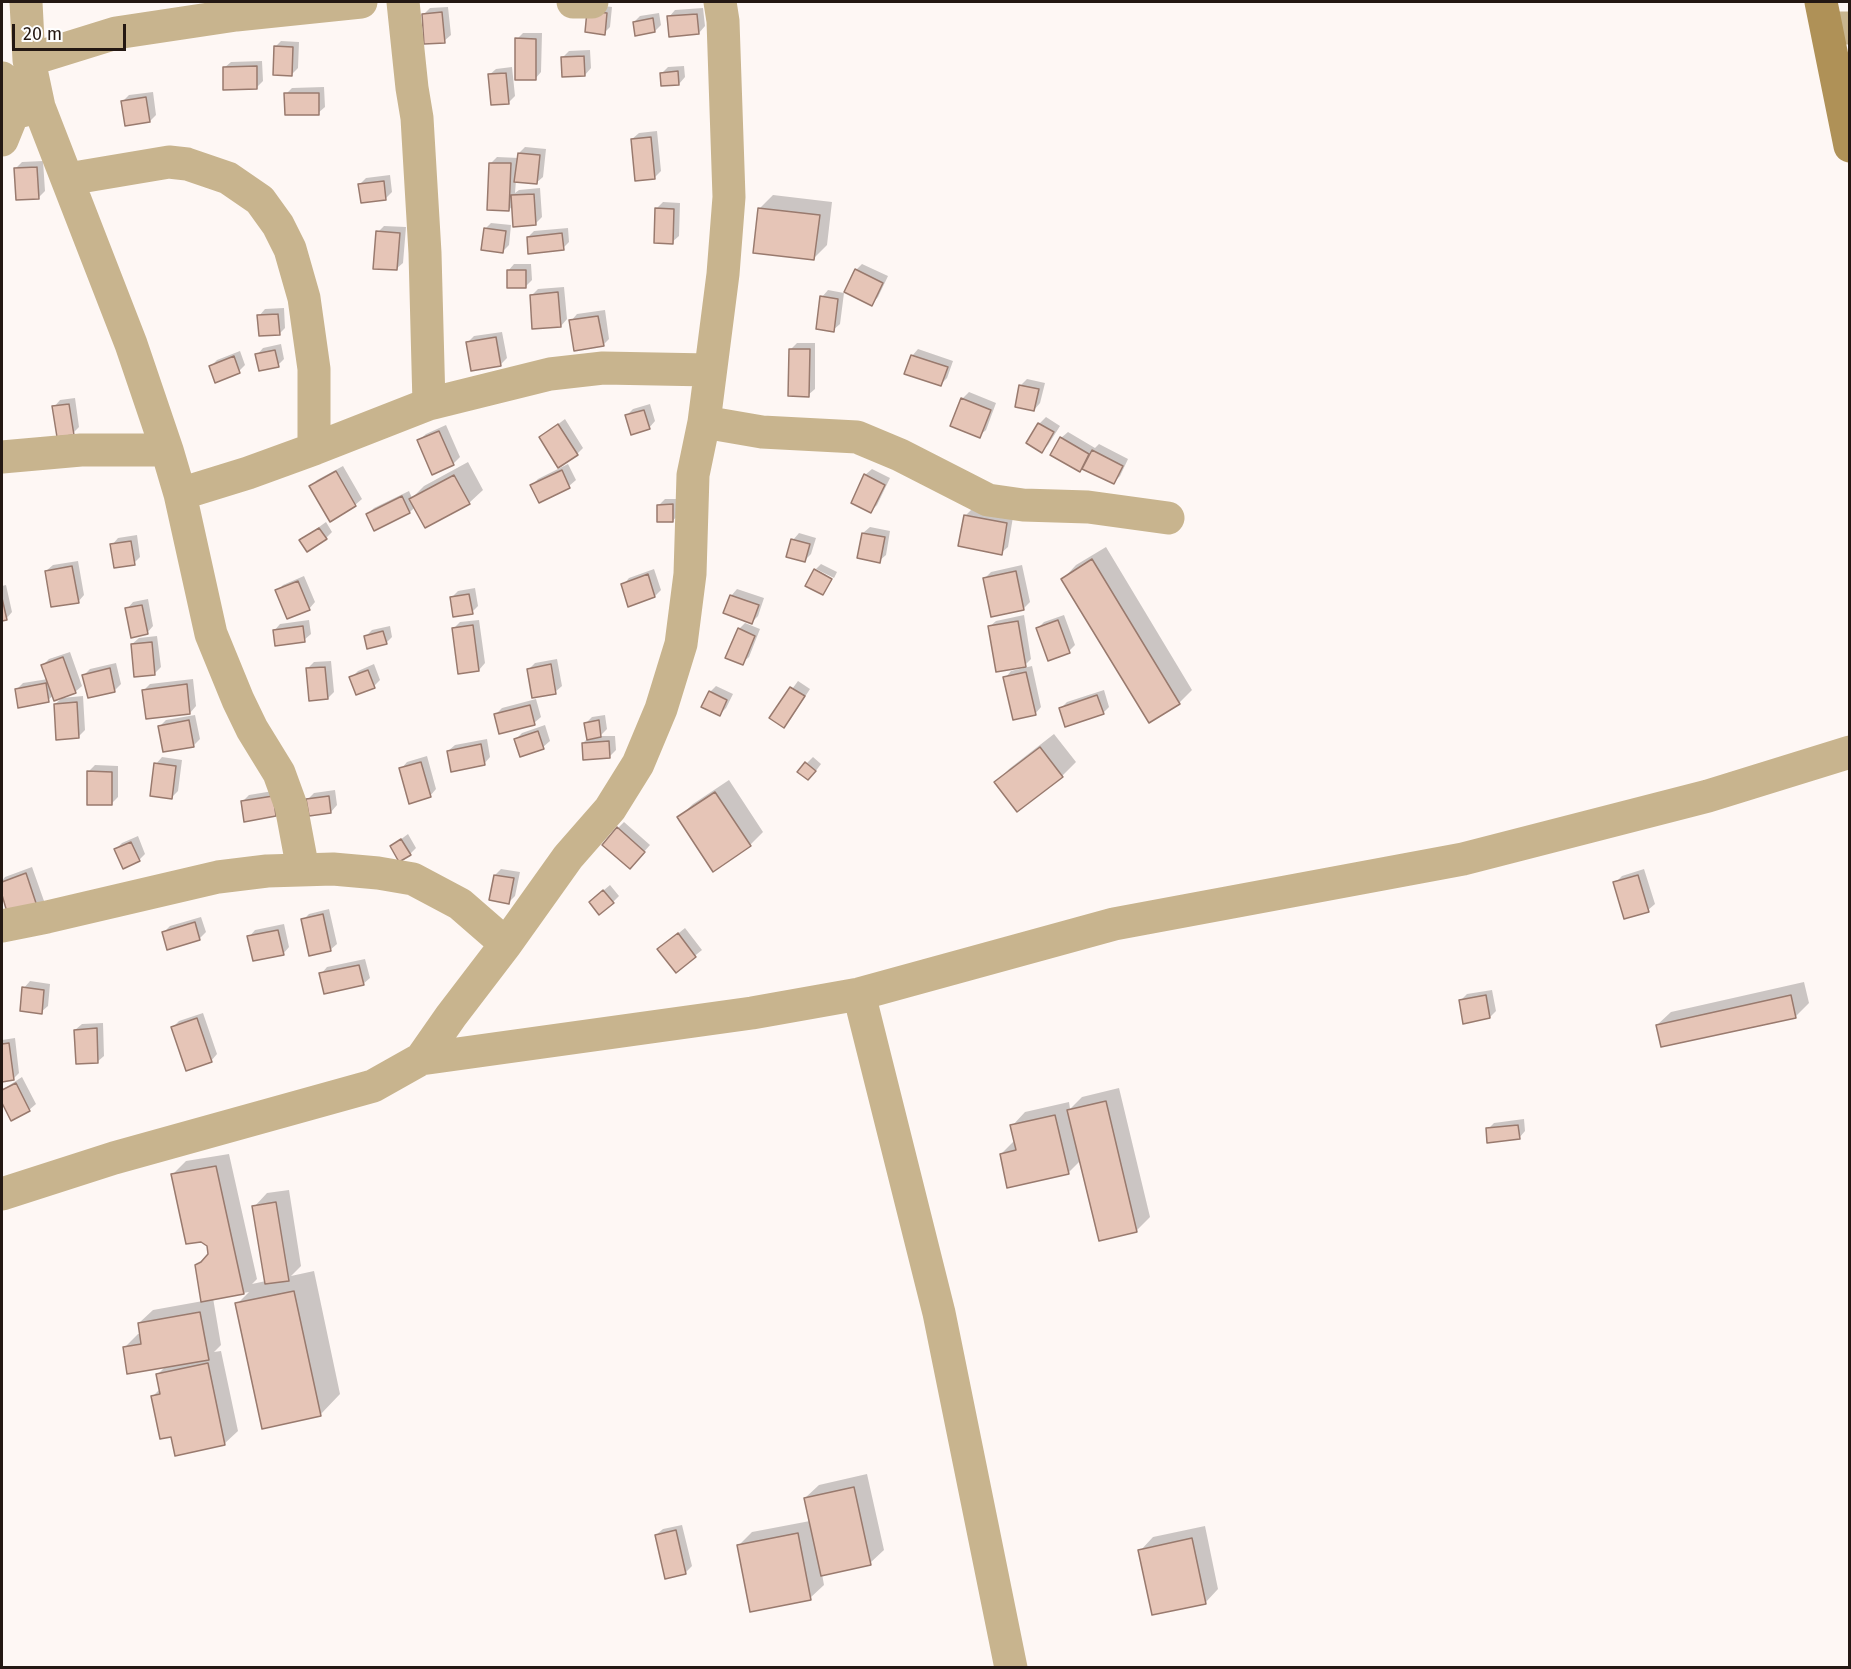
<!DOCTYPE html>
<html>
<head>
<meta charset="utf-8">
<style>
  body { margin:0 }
  #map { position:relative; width:1851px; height:1669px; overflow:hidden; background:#fef7f4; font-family:"Fira Sans",sans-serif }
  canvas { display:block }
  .frame { position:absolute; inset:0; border:3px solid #241813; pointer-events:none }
  .scale { position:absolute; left:12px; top:24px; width:114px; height:27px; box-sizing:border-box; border:3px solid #241813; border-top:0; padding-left:8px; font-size:18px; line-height:21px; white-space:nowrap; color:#241813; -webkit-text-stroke:4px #fff; paint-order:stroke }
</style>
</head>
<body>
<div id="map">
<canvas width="1851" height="1669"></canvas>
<div class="frame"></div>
<div class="scale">20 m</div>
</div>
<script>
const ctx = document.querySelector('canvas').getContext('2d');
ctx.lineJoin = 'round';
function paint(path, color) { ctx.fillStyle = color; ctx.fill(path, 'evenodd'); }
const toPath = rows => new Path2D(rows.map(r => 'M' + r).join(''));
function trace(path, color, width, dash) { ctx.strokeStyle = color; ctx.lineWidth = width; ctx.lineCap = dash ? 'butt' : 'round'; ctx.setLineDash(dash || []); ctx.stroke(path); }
const shadow = toPath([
  [595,5,612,7,610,27,604,33],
  [448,7,451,35,444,41,424,14,430,8],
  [703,8,705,26,699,33,669,17,675,10],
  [659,13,661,25,655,31,634,22,640,16],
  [523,33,542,33,541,72,535,79,517,39],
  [281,41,299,42,298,68,291,75,275,47],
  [590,50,591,68,585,75,563,57,569,51],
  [262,61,263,81,256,88,224,68,231,62],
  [684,66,685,77,679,84,662,73,668,67],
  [512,67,515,96,509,102,489,75,496,69],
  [324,87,325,107,318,113,286,94,292,88],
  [153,92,156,115,150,121,122,102,129,95],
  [657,131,661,171,655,177,632,139,639,133],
  [525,147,546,149,543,177,536,183,516,180,515,193,519,190,540,188,542,217,535,224,513,205,509,210,490,164,497,157,519,158,519,153],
  [43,161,45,191,38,198,15,169,22,162],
  [390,175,392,192,386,198,360,184,366,178],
  [773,195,832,202,827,245,814,258,759,209],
  [663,202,680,203,679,236,672,242,657,208],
  [491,223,511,225,509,245,502,252,485,229],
  [384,226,406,227,403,263,396,269,378,232],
  [568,228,569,242,563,248,528,237,534,231],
  [514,264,531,264,532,280,526,286,508,271],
  [862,264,888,276,878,297,872,304,856,270],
  [564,287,567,319,561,326,532,295,538,289],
  [828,290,844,293,840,324,833,330,822,297],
  [284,308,285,328,279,334,259,316,265,309],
  [605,310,609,339,603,345,571,321,577,314],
  [502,332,507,358,501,364,467,343,474,336],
  [797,343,815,343,815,389,808,395,791,349],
  [281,344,284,359,278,365,257,355,263,348],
  [918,349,953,361,947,378,941,384,912,356],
  [240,351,245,365,239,371,211,366,217,360],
  [1027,379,1045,383,1040,403,1034,410,1021,385],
  [969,392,996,403,986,430,979,436,952,425,962,399],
  [75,398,79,427,73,433,54,407,60,400],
  [650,404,655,421,649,428,627,415,633,409],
  [1046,417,1060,426,1048,445,1042,451,1028,443,1039,424],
  [565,419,583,448,577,454,541,437],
  [446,425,460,457,454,463,433,473,419,440,426,434],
  [1068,432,1095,448,1099,444,1128,459,1120,476,1114,482,1082,467,1061,438],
  [468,462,483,490,469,503,415,507,410,512,375,529,368,514,374,508,409,491,412,498,424,486],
  [568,464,576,480,569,486,532,485,538,479],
  [343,466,362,499,355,505,311,486,317,480],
  [872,469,890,478,877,505,871,511,865,475],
  [665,499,679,499,679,515,672,521,659,505],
  [972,509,1013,517,1008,547,1001,553,965,516],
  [326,522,332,532,326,538,301,540],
  [870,527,890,531,886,555,879,561,863,533],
  [799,533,816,538,811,554,804,561,793,540],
  [137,535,140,557,134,563,112,545,118,538],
  [1106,547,1192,690,1179,703,1063,579,1076,565],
  [78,561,84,595,78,602,46,571,53,565],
  [821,564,837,572,834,578,816,569],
  [1022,565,1030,602,1023,609,984,579,991,572],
  [654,569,661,590,655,596,623,585,629,578],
  [304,576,315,602,309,609,277,591,283,585],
  [6,585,12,612,6,619,2,620,2,586],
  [475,588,478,606,472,612,451,598,458,591],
  [737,589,764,598,758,616,752,622,731,596],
  [148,599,153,626,147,633,127,609,133,602],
  [1024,615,1031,659,1025,665,989,627,996,621],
  [1064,615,1075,645,1069,651,1037,629,1044,622],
  [309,620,311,634,304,640,274,631,280,624],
  [479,620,485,663,479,670,453,629,460,622],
  [745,623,760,629,749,657,742,663,739,629],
  [390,626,392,637,386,643,365,637,372,630],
  [157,636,161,667,154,674,132,644,139,638],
  [70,652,82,686,75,692,54,695,48,700,16,690,23,683,48,679,43,665,49,659],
  [557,659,562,686,555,692,529,669,535,663],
  [331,661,334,692,328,698,307,669,314,662],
  [116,663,121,684,115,690,84,675,90,669],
  [374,664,380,680,374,686,351,678,358,671],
  [1032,666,1041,707,1035,714,1005,678,1011,671],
  [193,679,196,706,190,713,144,690,150,684],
  [798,681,810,689,790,720,784,726,771,718],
  [716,686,733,694,726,708,720,714,710,692],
  [1104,690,1109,707,1103,713,1061,708,1067,702],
  [83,696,85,730,78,737,55,704,62,698],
  [536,699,541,717,534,723,496,714,502,708],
  [195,715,200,739,194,745,159,727,166,720],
  [605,715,607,729,600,736,615,736,616,750,609,757,583,743,588,738,586,723,592,717],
  [545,725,550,741,543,747,516,739,522,733],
  [1054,734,1076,762,1062,776,1017,810,996,782,1009,769],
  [487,739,490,757,484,764,448,751,455,745],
  [427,756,436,789,430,796,401,769,407,762],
  [162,757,182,760,178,791,171,798,156,764],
  [813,757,821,764,815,772,799,771],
  [95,765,118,766,118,797,111,804,88,772],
  [729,780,763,832,750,845,679,817,693,804],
  [279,790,281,809,275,815,243,801,249,795],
  [335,790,337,805,331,812,308,799,314,793],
  [624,822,650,845,636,861,618,828],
  [408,834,416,848,410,854,392,846],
  [138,836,145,854,139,860,116,849,122,843],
  [32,867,44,901,10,917,2,891,2,881,5,877],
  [501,869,520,872,515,896,509,902,495,875],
  [1644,869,1655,904,1648,910,1615,883,1622,876],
  [610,885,619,896,613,902,597,896],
  [329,909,337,944,330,950,303,920,309,914],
  [201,917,206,932,199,939,163,933,170,926],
  [284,924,289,947,283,954,249,937,255,930],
  [685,928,702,950,676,971,659,949],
  [365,959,370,978,363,984,321,974,327,967],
  [30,981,50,984,48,1006,41,1012,24,988],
  [1804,982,1809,1003,1795,1017,1657,1025,1671,1012],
  [1492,990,1496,1011,1490,1017,1461,1000,1467,994],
  [203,1013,217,1054,211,1061,173,1027,179,1021],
  [103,1023,104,1056,97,1062,75,1030,82,1024],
  [15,1038,19,1073,13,1079,2,1080,2,1040],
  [22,1077,36,1104,29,1110,12,1119,2,1099,2,1090],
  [1119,1088,1150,1217,1136,1231,1081,1160,1068,1173,1001,1154,1015,1140,1012,1126,1025,1112,1069,1102,1070,1109,1082,1097],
  [1524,1119,1525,1131,1519,1138,1488,1129,1494,1123],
  [229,1154,257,1279,252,1284,266,1281,254,1207,267,1193,289,1190,301,1266,291,1276,314,1271,340,1394,320,1415,237,1304,249,1292,213,1298,221,1345,214,1352,221,1351,238,1431,224,1444,172,1435,153,1396,160,1389,158,1374,166,1366,124,1348,138,1334,141,1334,139,1323,153,1310,203,1301,196,1266,209,1253,209,1246,173,1174,186,1161],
  [867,1474,884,1550,870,1563,822,1574,824,1585,810,1598,738,1546,752,1532,810,1521,805,1498,819,1485],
  [682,1525,692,1566,685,1573,656,1535,663,1529],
  [1205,1526,1218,1589,1205,1603,1140,1551,1153,1537]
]);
const building = toPath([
  [587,11,607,13,605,35,585,32,587,11],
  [442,12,445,43,424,44,422,14,442,12],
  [697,14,699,34,669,37,667,16,697,14],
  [653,18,655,32,635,36,633,22,653,18],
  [515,38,536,39,536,80,515,80,515,38],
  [274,46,293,47,292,76,273,75,274,46],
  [584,56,585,76,562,77,561,57,584,56],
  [257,66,257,89,223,90,223,67,257,66],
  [678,71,679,85,661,86,660,73,678,71],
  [506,73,509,104,491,105,488,74,506,73],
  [284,93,319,93,319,115,285,115,284,93],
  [146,97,150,122,125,126,121,101,146,97],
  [651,137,655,179,635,181,631,139,651,137],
  [518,153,540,155,537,184,514,182,518,153],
  [489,163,511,163,509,211,487,210,489,163],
  [37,167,39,199,16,200,14,168,37,167],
  [384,181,386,200,361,203,358,184,384,181],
  [534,194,536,225,513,227,511,195,534,194],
  [655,208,674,209,673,244,654,243,655,208],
  [758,208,820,215,814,260,753,253,758,208],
  [484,228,506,231,503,253,481,250,484,228],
  [376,231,400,233,397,270,373,269,376,231],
  [562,233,564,250,528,254,527,237,562,233],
  [855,269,883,283,872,306,844,292,855,269],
  [507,270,526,270,526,288,507,288,507,270],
  [558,292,561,327,532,329,530,295,558,292],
  [820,296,838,299,834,332,816,329,820,296],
  [278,314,280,335,259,336,257,315,278,314],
  [598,316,604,346,574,351,569,320,598,316],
  [496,337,501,366,471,371,466,342,496,337],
  [789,349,810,349,809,397,788,396,789,349],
  [275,350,279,367,259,371,255,354,275,350],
  [911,355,948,367,941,386,904,374,911,355],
  [234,356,240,373,215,383,209,366,234,356],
  [1019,385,1039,389,1034,411,1015,407,1019,385],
  [961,398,991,410,980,438,950,426,961,398],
  [69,404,74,435,57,437,52,406,69,404],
  [644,410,650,429,631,435,625,415,644,410],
  [1038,423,1054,432,1042,453,1026,443,1038,423],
  [558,424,578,455,558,468,539,437,558,424],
  [439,431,454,465,432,475,417,440,439,431],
  [1060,437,1089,454,1080,472,1050,455,1060,437],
  [1092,450,1123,466,1114,484,1082,469,1092,450],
  [562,470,570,488,539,503,530,485,562,470],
  [336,471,356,506,330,522,309,486,336,471],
  [864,474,885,485,871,513,851,503,864,474],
  [454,475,470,504,425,528,409,499,454,475],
  [402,496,410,513,374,531,366,514,402,496],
  [673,504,673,522,657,522,657,505,673,504],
  [964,515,1007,523,1002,555,958,546,964,515],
  [319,528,327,539,307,552,299,540,319,528],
  [862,533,885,537,880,563,857,558,862,533],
  [791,539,810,544,805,562,786,557,791,539],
  [131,541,135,565,114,568,110,544,131,541],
  [1092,559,1180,704,1149,723,1061,579,1092,559],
  [72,566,79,603,51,607,45,571,72,566],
  [814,569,832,579,823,595,805,586,814,569],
  [1016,571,1024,610,991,617,983,578,1016,571],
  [648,574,655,597,628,607,621,584,648,574],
  [298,581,310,610,287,619,275,590,298,581],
  [469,594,473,614,453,617,450,597,469,594],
  [730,595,759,605,752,624,723,613,730,595],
  [2,598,7,620,2,621,2,598],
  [142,605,148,634,131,638,125,608,142,605],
  [1058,620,1070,653,1048,661,1036,628,1058,620],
  [1018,621,1026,667,996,672,988,626,1018,621],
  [473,625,479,671,458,674,452,628,473,625],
  [303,626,305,642,275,646,273,630,303,626],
  [738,628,755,636,743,665,725,658,738,628],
  [383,631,387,644,367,649,364,636,383,631],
  [152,642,155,675,134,677,131,644,152,642],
  [63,657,76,693,54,701,41,665,63,657],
  [551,664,556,694,532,698,527,669,551,664],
  [325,667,328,699,309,701,306,668,325,667],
  [110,668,115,692,88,698,82,675,110,668],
  [368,670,375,688,356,695,349,677,368,670],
  [1026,672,1036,715,1013,720,1003,677,1026,672],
  [46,683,49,702,18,708,15,689,46,683],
  [187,684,190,714,146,719,142,690,187,684],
  [790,687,805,696,784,728,769,718,790,687],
  [709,691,727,700,720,716,701,707,709,691],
  [1097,695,1104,714,1065,727,1059,708,1097,695],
  [77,702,79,738,56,740,54,704,77,702],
  [530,705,535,725,499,734,494,714,530,705],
  [189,720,194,747,163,752,158,726,189,720],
  [599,720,601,737,587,740,584,723,599,720],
  [538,731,544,749,520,757,514,739,538,731],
  [609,741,610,758,583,760,582,743,609,741],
  [481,744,485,765,451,772,447,751,481,744],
  [1040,747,1063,777,1017,812,994,782,1040,747],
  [421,762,431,797,409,804,399,768,421,762],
  [805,762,816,771,808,780,797,772,805,762],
  [154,763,176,766,172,799,150,796,154,763],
  [87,771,112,772,112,805,87,805,87,771],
  [715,792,751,846,713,872,677,817,715,792],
  [273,796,276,816,244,822,241,801,273,796],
  [329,796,331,813,309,816,306,799,329,796],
  [617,827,645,852,630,869,602,845,617,827],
  [401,839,411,855,399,862,390,846,401,839],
  [131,842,140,861,123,869,114,849,131,842],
  [26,873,38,909,9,919,2,895,2,882,26,873],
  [494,875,514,878,509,904,489,900,494,875],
  [1638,875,1649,912,1624,919,1613,882,1638,875],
  [603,890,614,903,599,915,589,902,603,890],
  [323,914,331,951,309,956,301,919,323,914],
  [195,922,200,940,167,950,162,932,195,922],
  [278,930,284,955,253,961,247,936,278,930],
  [678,933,696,957,676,973,657,949,678,933],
  [359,965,364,985,324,994,319,973,359,965],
  [22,987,44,990,42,1014,20,1011,22,987],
  [1486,995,1490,1018,1463,1024,1459,1000,1486,995],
  [1791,995,1796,1018,1661,1047,1656,1025,1791,995],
  [197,1018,212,1062,186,1071,171,1027,197,1018],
  [97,1028,98,1063,76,1064,74,1030,97,1028],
  [9,1043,14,1080,2,1082,2,1044,9,1043],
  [16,1083,30,1111,11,1121,2,1103,2,1090,16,1083],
  [1106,1101,1137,1232,1099,1241,1067,1110,1106,1101],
  [1055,1115,1069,1174,1007,1188,1000,1154,1016,1150,1010,1125,1055,1115],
  [1518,1125,1520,1139,1487,1143,1486,1128,1518,1125],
  [216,1166,244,1294,201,1302,195,1265,201,1262,208,1254,207,1246,201,1242,186,1244,171,1174,216,1166],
  [276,1202,289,1281,265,1284,252,1206,276,1202],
  [294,1291,321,1416,262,1429,235,1303,294,1291],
  [200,1312,209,1360,127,1374,123,1347,141,1344,138,1323,200,1312],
  [208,1363,225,1445,175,1456,171,1437,160,1439,151,1396,160,1394,156,1374,208,1363],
  [854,1487,871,1565,821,1576,804,1498,854,1487],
  [676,1530,686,1574,665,1579,655,1535,676,1530],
  [798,1533,811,1600,750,1612,737,1545,798,1533],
  [1192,1538,1206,1604,1152,1615,1138,1550,1192,1538]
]);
const street = toPath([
  [26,2,29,60,39,107,131,344,167,450,180,494,211,634,238,700,252,729,279,773,291,806,303,870],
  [403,2,412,88,417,118,425,253,429,404],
  [573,2,592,2],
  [1827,28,1850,28],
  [29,60,116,33,236,15,361,2],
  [2,78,13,113],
  [2,140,13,113,39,107],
  [68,179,169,162,187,164,228,178,260,200,278,225,290,249,304,298,314,369,314,449],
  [704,422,762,432,857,437,900,455,988,500,1023,505,1088,507,1168,518],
  [2,457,81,450,167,450],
  [180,494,248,473,314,449,429,404,550,374,603,368,710,370],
  [2,926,47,917,218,877,267,871,333,869,378,873,413,879,460,904,506,944],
  [859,994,939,1313,1011,1668],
  [421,1059,752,1013,859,994,1114,924,1463,859,1708,796,1850,752],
  [2,1194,114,1158,373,1086,421,1059,451,1016,506,944,568,857,610,809,638,764,661,709,681,644,690,574,693,475,704,422,723,274,729,197,723,21,720,2]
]);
const secondary = toPath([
  [1821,2,1850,146]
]);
paint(shadow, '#0003');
paint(building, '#e6c5b7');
trace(building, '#997a6e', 1.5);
trace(street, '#c8b48e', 33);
trace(secondary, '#af9157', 33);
</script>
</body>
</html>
